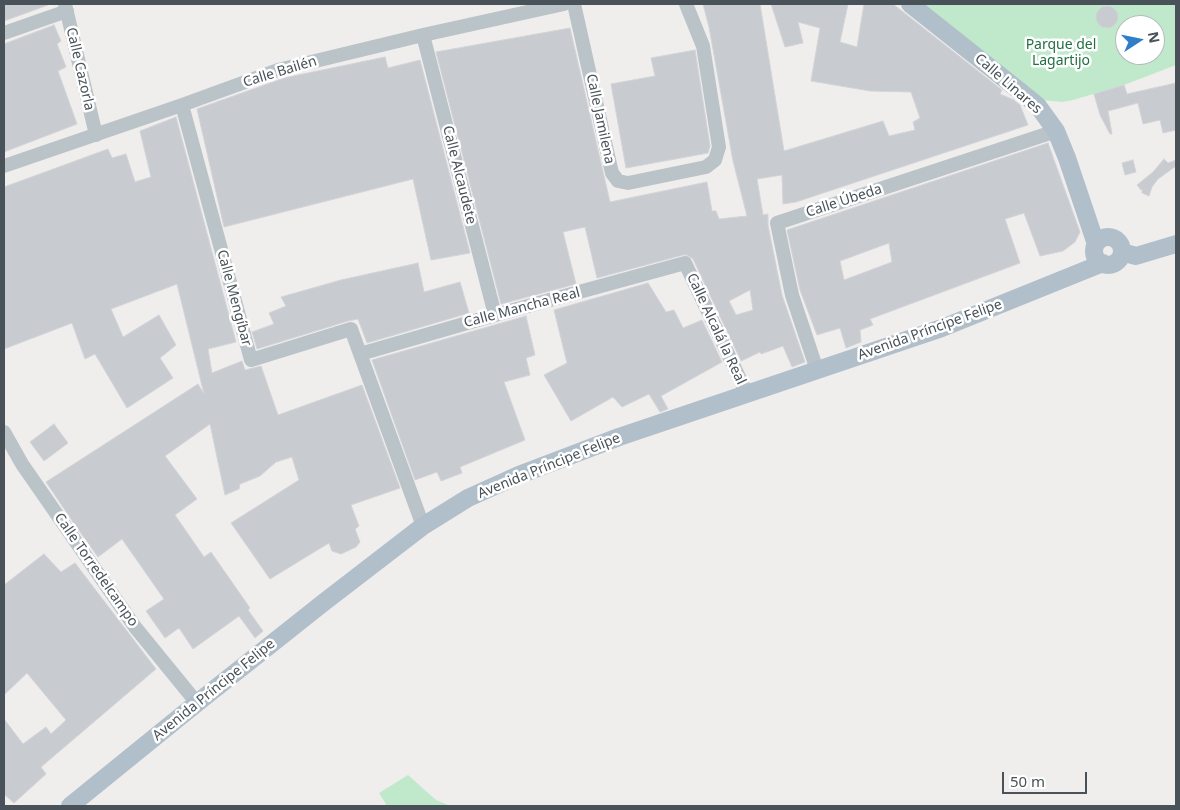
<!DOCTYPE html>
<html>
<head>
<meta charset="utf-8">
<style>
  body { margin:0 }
  #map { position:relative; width:1180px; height:810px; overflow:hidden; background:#f0eded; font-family:"Noto Sans",sans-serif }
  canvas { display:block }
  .frame { position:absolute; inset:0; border:5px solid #485258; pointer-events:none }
  .north { position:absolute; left:1115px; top:15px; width:50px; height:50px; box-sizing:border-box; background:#fff; border:1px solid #b6babc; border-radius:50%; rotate:79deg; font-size:14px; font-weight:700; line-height:20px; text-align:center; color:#485258 }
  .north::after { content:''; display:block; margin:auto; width:18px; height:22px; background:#2e7fc8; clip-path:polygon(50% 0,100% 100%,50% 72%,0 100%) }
  .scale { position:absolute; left:1002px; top:772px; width:85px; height:22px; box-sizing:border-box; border:2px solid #485258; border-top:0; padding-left:6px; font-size:15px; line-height:18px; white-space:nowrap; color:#485258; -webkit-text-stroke:4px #fff; paint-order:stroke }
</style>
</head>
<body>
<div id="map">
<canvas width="1180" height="810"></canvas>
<div class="frame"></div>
<div class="north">N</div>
<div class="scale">50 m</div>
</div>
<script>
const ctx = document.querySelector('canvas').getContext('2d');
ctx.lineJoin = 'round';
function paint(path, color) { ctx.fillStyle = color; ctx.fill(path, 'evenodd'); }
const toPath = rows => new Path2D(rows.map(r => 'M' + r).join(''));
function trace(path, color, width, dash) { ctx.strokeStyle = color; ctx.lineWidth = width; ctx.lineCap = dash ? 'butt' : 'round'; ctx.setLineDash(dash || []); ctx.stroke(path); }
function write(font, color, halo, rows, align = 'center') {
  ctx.font = font + ' "Noto Sans",sans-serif'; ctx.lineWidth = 5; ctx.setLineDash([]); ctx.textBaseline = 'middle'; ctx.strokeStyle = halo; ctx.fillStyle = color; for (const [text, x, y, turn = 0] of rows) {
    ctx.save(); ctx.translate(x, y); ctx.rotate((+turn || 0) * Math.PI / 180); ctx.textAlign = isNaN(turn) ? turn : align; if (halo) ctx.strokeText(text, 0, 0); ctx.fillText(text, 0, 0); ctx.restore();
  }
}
const green = toPath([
  [919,4,1176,4,1176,65,1124,85,1073,100,1062,102,1043,100],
  [1125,25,1155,25,1155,55,1125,55],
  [408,775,436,800,451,806,387,806,379,793]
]);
const building = toPath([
  [4,4,48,4,48,5,4,21,4,4],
  [703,4,760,4,784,151,883,121,889,136,915,130,913,122,920,118,911,92,870,91,811,81,820,28,798,22,803,43,785,47,771,4,848,4,840,42,857,47,864,4,893,4,1002,90,1000,94,1014,100,1020,105,1028,125,796,202,783,204,782,175,757,179,763,215,768,214,768,225,782,295,805,362,792,367,783,346,761,354,760,352,741,361,693,259,687,255,683,255,597,278,585,227,563,232,576,284,501,304,436,52,570,28,610,202,707,182,712,211,716,211,719,219,747,216,733,161,709,27,703,4],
  [750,290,753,310,736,315,729,301,750,290],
  '1096 17a11 11 0 1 1 22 0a11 11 0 1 1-22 0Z',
  [54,25,61,41,57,44,66,67,58,71,77,124,4,152,4,44,54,25],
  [695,50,710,146,708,153,626,168,611,84,655,76,651,58,695,50],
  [385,57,388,68,420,60,470,253,431,260,413,179,224,227,197,109,284,78,385,57],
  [1176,83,1176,130,1163,133,1160,120,1143,124,1138,103,1108,111,1112,134,1110,134,1100,115,1094,94,1124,85,1127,94,1176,83],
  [176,117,236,342,208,349,212,373,242,361,245,370,261,366,278,415,362,385,400,488,351,505,359,526,355,529,360,542,356,547,341,554,332,551,329,543,270,579,231,523,299,480,292,457,276,462,260,476,240,484,239,489,225,495,210,424,165,456,197,499,175,515,204,557,211,552,250,608,248,610,263,631,255,638,239,616,193,649,179,628,165,638,146,611,164,599,122,539,98,557,75,525,46,482,198,384,204,394,177,284,111,309,123,337,159,315,176,345,160,358,173,378,127,408,95,354,85,359,72,323,4,349,4,187,108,149,112,158,126,154,135,182,151,177,140,131,176,117],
  [1048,143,1080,232,1075,242,1063,251,1040,256,1024,213,1005,219,1020,263,870,319,873,325,860,330,861,342,846,348,840,328,817,335,800,290,787,230,1048,143],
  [889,243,892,262,844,280,840,261,889,243],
  [1164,159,1168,163,1176,160,1176,166,1158,179,1152,187,1149,196,1142,193,1142,189,1141,190,1137,185,1153,172,1164,159],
  [1133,160,1136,172,1125,175,1122,163,1133,160],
  [418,263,424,292,460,282,469,313,367,343,358,319,348,321,257,349,252,332,274,324,269,313,286,306,281,297,341,280,418,263],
  [648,283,666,312,674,310,683,328,702,320,722,362,661,396,668,409,660,412,649,394,622,407,613,397,571,421,544,375,567,363,554,310,648,283],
  [526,316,535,355,526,358,530,375,504,382,525,440,460,467,462,473,441,481,437,472,415,480,372,360,526,316],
  [54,424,68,443,44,461,30,442,54,424],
  [44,554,61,572,75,563,156,669,41,767,46,774,14,803,4,794,4,719,23,744,46,727,51,734,66,720,27,673,4,695,4,585,44,554]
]);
const minor = toPath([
  [65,4,96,135],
  [574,4,612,173,618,181,628,183,706,167,715,160,719,147,703,46,686,4],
  [4,33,67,11],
  [423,35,495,315],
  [182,105,251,360,351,329,423,526],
  [4,166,182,105,278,70,423,35,564,4],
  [360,354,495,315,685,263,747,394],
  [817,370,792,295,777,223,1056,131],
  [4,432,22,464,135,627,197,703]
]);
const major = toPath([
  [910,4,1021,92,1038,106,1056,131,1067,158,1096,244],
  '1094 251a14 14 0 1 1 28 0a14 14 0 1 1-28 0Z',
  [1122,252,1136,256,1176,244],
  [70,806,197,703,323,603,423,526,468,498,519,475,619,437,942,328,1103,263]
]);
const parkNames = [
  ["Parque del",1061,45],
  ["Lagartijo",1061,61]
];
const streetNames = [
  ["Calle Cazorla",80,69,77],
  ["Calle Bailén",280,72,-17],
  ["Calle Linares",1008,84,41],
  ["Calle Jamilena",600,119,78],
  ["Calle Alcaudete",459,175,76],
  ["Calle Úbeda",844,201,-18],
  ["Calle Mengíbar",234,298,75],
  ["Calle Mancha Real",522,308,-15],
  ["Calle Alcalá la Real",716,329,65],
  ["Avenida Príncipe Felipe",930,330,-20],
  ["Avenida Príncipe Felipe",549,466,-22],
  ["Calle Torredelcampo",96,570,55],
  ["Avenida Príncipe Felipe",214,690,-39]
];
paint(green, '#c0e9cc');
paint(building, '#c8cbcf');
trace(building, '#d2d4d8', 1);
trace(minor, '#bac3c8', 14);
trace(major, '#b0bfc9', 18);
write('14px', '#227042', '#fff', parkNames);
write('14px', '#485258', '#fff', streetNames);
</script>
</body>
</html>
